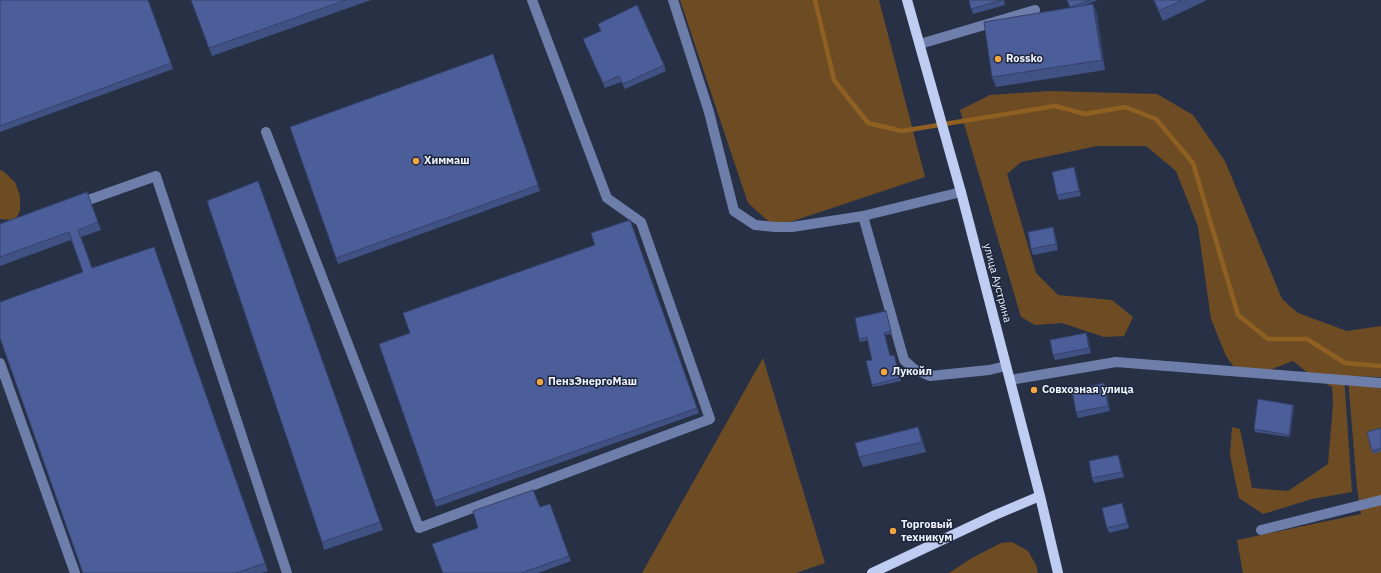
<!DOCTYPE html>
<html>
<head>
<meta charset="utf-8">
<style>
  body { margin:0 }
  canvas { display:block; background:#283046 }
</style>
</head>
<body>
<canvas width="1381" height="573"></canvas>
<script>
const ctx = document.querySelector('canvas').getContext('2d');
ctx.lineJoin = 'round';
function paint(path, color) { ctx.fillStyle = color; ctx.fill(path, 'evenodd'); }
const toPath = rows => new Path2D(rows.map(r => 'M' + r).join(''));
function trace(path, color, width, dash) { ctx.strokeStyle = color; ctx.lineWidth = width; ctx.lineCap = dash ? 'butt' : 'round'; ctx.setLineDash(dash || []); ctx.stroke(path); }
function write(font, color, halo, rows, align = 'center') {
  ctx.font = font + ' "IBM Plex Sans",sans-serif'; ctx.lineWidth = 3; ctx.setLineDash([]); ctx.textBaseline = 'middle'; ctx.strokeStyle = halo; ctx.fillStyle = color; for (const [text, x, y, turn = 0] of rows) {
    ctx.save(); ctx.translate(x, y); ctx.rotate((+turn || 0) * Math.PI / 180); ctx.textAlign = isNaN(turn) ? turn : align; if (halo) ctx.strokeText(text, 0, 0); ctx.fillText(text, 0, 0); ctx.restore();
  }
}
const green = toPath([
  [680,0,879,0,925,177,775,227,748,203],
  [1049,91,1157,94,1193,115,1225,161,1282,299,1298,313,1347,331,1381,326,1381,377,1344,376,1352,492,1312,499,1263,514,1239,498,1230,455,1232,427,1240,429,1252,488,1288,491,1328,464,1333,404,1332,387,1313,377,1293,361,1267,371,1240,375,1226,356,1211,319,1198,227,1176,171,1146,146,1097,146,1021,162,1007,174,1036,273,1058,295,1112,300,1133,317,1124,336,1104,337,1062,323,1035,325,1021,317,960,110,990,95],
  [2,170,15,182,20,196,20,211,15,220,0,219,0,171],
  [763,358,825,563,796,573,642,573],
  [1348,378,1381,380,1381,573,1243,573,1237,540,1361,514,1357,487],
  [1012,542,1028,551,1036,565,1038,573,949,573,972,558,1001,543]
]);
const stream = toPath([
  [815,0,834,80,868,123,902,131,1055,106,1085,114,1125,107,1156,119,1193,163,1238,315,1268,339,1307,339,1345,363,1381,366]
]);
const minor = toPath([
  [673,0,709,112,734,211,755,225,775,227,792,227,863,216],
  [920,44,1035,10],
  [266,132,419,528,710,419,641,222,607,198,532,0],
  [961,192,863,216,904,360,914,369,930,376,989,370,1006,366],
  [77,204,156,176,287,573],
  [0,363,75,573],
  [1010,380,1116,362,1381,383],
  [1261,530,1381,500]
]);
const major = toPath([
  [907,0,961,192,1040,496,1058,573],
  [872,573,995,515,1040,496]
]);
const wall = toPath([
  [0,0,148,0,173,69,0,132],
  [191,0,371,0,212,56],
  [969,0,1004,0,1005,5,973,14],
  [1067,0,1098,0,1082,6,1093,4,1097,14,1105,70,996,87,992,77,1070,8],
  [1153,0,1207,0,1163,21],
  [583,39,664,65,666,71,625,89,621,82,605,88],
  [493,54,540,191,338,264,290,127],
  [1076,173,1081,196,1059,200,1057,195],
  [258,181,383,530,324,550,322,542],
  [87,192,101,230,81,237,92,268,154,247,268,571,261,573,83,573,83,272,71,240,0,266,0,224],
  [630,220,699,413,436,507,379,344,410,333,595,245],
  [1055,233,1058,250,1033,255,1031,249],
  [886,311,892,334,885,335,890,355,895,357,901,381,873,387,872,385,872,360,868,340,860,342,859,339],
  [1086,333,1088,338,1091,353,1055,360,1053,355],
  [1106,388,1110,411,1078,418,1076,412],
  [1293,405,1294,407,1290,437,1255,432,1254,429],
  [918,427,922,438,926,452,863,467,859,457],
  [1381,428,1381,451,1373,454,1372,451],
  [1120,460,1124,477,1094,483,1092,478],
  [550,504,571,561,538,573,443,573,540,507],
  [1124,509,1129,528,1109,533,1107,528]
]);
const shadedWall = toPath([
  [1093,4,1097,14,1105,70,1102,60],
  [1074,167,1076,173,1081,196,1079,191],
  [1053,227,1055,233,1058,250,1056,244],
  [1086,333,1088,338,1091,353,1089,348],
  [1104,383,1106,388,1110,411,1108,406],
  [1293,405,1294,407,1290,437,1289,435],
  [918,427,922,438,926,452,922,442],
  [1118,455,1120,460,1124,477,1122,472],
  [1122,503,1124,509,1129,528,1127,523]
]);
const building = toPath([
  [0,0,148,0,171,63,0,126,0,0],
  [191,0,346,0,209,48,191,0],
  [969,0,1002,0,971,9,969,0],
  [1067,0,1090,0,1070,7,1067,0],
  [1154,0,1182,0,1159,11,1154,0],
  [1093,4,1102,60,992,77,984,22,1093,4],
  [637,5,664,65,623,84,619,76,603,83,583,39,601,31,598,24,637,5],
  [493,54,538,185,336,258,290,127,493,54],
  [1074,167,1079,191,1057,195,1052,172,1074,167],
  [258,181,380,522,322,542,207,201,258,181],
  [87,192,98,222,78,230,92,268,154,247,265,563,236,573,83,573,0,338,0,302,83,272,69,232,0,257,0,224,87,192],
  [630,220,697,408,434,501,379,344,410,333,403,313,595,245,591,233,630,220],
  [1053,227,1056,244,1031,249,1028,232,1053,227],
  [886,311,891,331,884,333,890,356,894,355,900,378,872,385,866,361,872,360,867,337,859,339,855,318,886,311],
  [1086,333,1089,348,1053,355,1050,340,1086,333],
  [1104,383,1108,406,1076,412,1072,390,1104,383],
  [1258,399,1293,405,1289,435,1254,429,1258,399],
  [918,427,922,442,859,457,855,443,918,427],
  [1381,428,1381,448,1372,451,1367,432,1381,428],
  [1118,455,1122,472,1092,478,1089,461,1118,455],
  [533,490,540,507,550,504,569,556,521,573,443,573,432,544,478,528,473,511,533,490],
  [1122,503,1127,523,1107,528,1102,508,1122,503]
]);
const markers = [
  [998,59,4,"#f2a540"],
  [416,161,4,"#f2a540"],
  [884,372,4,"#f2a540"],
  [540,382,4,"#f2a540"],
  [1034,390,4,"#f2a540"],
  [893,531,4,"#f2a540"]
];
const poiNames = [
  ["Rossko",1006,59],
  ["Химмаш",424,161],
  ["Лукойл",892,372],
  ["ПензЭнергоМаш",548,382],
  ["Совхозная улица",1042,390],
  ["Торговый",901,525],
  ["техникум",901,538]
];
const streetNames = [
  ["улица Аустрина",997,283,75]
];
paint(green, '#6d4c24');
trace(stream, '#8f6022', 4.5);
trace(minor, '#6e7eab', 10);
trace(major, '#c0cdf2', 10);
paint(wall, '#405184');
paint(shadedWall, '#34426b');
paint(building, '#4b5e99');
trace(building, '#34426b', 1);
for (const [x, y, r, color] of markers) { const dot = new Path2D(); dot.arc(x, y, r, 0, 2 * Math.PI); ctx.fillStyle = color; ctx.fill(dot); trace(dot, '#1e263c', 1.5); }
write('bold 11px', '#eef3ff', '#1e263c', poiNames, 'left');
write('11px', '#eef3ff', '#1e263c', streetNames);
</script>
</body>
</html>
